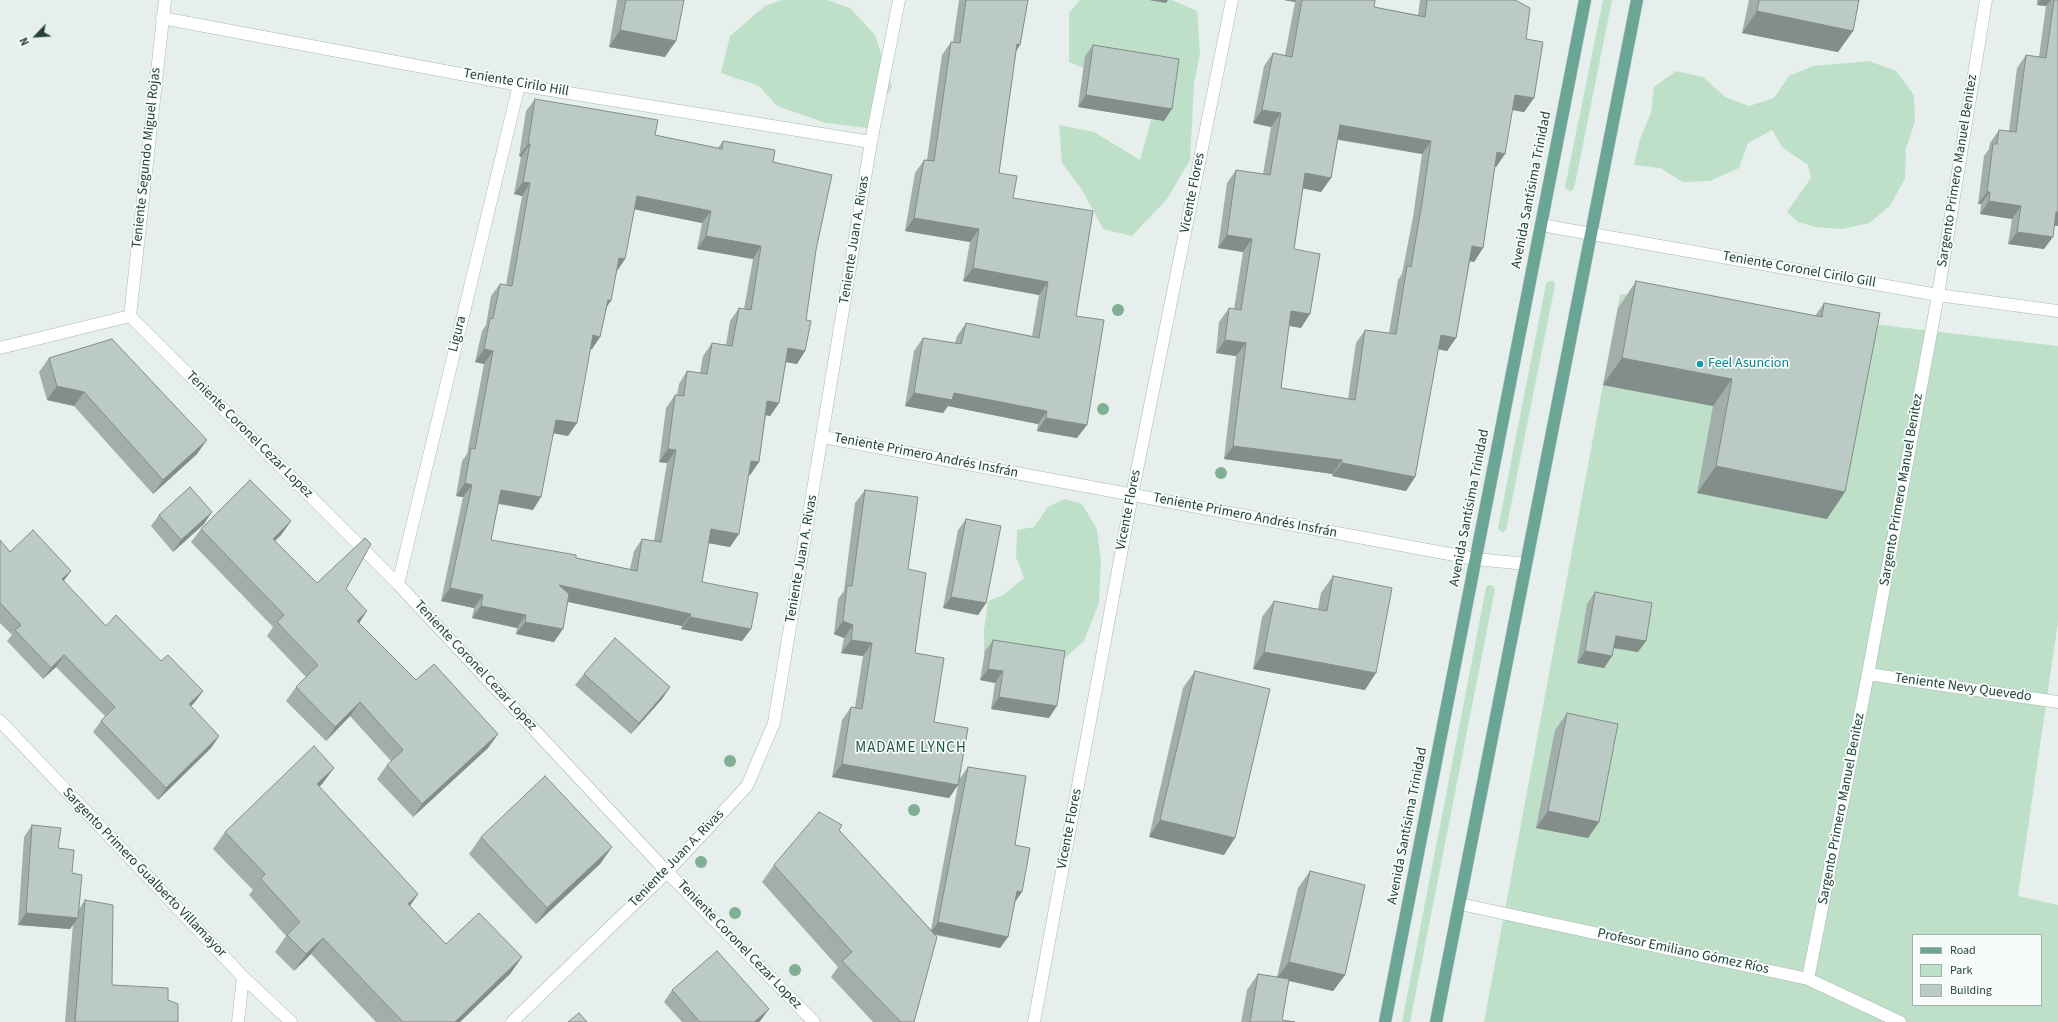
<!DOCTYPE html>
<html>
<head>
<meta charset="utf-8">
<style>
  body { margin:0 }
  #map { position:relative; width:2058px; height:1022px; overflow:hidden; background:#e6efeb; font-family:"Source Sans 3",sans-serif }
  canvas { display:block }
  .legend { position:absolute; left:1912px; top:934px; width:130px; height:72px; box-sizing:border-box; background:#f7fbf9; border:1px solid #a3b1ad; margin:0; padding:5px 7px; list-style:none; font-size:12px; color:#24423a }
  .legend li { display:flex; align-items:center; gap:8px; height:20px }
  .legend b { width:20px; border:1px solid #a3b1ad }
  .north { position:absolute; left:16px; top:16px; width:40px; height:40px; -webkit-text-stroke:3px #f7fbf9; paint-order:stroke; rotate:245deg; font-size:11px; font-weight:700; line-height:16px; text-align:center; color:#24423a }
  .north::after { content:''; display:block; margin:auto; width:14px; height:18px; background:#24423a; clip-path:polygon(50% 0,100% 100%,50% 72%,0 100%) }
</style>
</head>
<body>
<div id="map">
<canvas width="2058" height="1022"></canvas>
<ul class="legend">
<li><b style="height:5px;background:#6aa596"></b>Road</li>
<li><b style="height:11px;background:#bfe0c8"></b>Park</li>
<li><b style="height:11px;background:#bbcac4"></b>Building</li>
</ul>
<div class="north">N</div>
</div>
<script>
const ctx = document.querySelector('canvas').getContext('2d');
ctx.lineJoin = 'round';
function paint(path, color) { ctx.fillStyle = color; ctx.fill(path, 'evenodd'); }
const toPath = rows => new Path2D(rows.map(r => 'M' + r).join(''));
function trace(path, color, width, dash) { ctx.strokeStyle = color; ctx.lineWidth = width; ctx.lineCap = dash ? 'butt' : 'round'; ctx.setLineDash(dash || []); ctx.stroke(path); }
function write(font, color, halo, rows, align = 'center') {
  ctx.font = font + ' "Source Sans 3",sans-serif'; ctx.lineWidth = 3.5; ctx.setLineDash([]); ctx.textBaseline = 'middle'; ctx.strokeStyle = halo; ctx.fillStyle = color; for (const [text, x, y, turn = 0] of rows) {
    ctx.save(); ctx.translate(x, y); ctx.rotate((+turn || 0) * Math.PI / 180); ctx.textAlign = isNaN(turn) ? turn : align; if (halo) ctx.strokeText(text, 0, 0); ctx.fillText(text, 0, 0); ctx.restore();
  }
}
const green = toPath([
  [782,0,827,0,850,8,875,35,892,87,867,128,826,123,777,106,759,86,721,73,730,36,765,6],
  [1080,0,1172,0,1197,11,1200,53,1194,84,1190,160,1167,199,1132,236,1103,229,1082,190,1062,163,1059,125,1094,132,1140,160,1164,74,1102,76,1069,62,1069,13],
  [1603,0,1612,0,1574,189,1570,192,1565,187],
  [1869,61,1896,71,1914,95,1915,122,1906,148,1905,178,1890,206,1869,223,1843,229,1816,227,1798,222,1787,212,1811,178,1808,165,1782,147,1772,130,1748,143,1739,168,1710,181,1683,182,1660,168,1634,165,1640,139,1651,113,1654,87,1676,71,1703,77,1725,97,1749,106,1774,98,1789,76,1813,66],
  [1550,281,1553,281,1555,285,1506,530,1502,533,1498,528,1546,284],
  [1620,294,2058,346,2058,622,2018,896,2058,905,2058,1022,1484,1022],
  [1913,935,2041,935,2041,1005,1913,1005],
  [1064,499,1082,504,1097,529,1101,562,1099,603,1084,641,1062,661,984,654,984,630,988,601,1003,595,1024,578,1016,557,1017,530,1034,527,1048,507],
  [1488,585,1492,585,1495,589,1410,1022,1402,1022,1486,588]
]);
const minor = toPath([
  [162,18,519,85,871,142],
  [1541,225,1938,295,2058,311],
  [130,316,398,584,667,872,814,1022],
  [130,316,165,0],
  [0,348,130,316],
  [823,437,1476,559,1526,564],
  [398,584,519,85],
  [1868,674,2058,702],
  [0,721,243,977,291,1022],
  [1460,904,1808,979,1900,1022],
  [1808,979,1868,674,1938,295,1986,0],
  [238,1022,243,977],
  [512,1022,667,872,747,786,774,723,871,142,899,0],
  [1034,1022,1132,495,1232,0]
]);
const primary = toPath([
  [1385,1022,1585,0],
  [1436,1022,1637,0]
]);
const trees = [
  [1118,310],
  [1103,409],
  [1221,473],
  [730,761],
  [914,810],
  [701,862],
  [735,913],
  [795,970]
];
const wall = toPath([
  [617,0,684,0,665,57,609,47],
  [959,0,1028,0,1020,45,1016,52,999,173,1076,316,1077,438,1037,431,1038,424,948,406,943,413,905,406,914,351,923,338,955,343,957,336,966,323,1032,336,1039,295,963,281,970,242,905,231,915,173,924,160,927,160,942,55,951,42,953,42],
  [1284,0,1375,0,1374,7,1418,15,1420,0,1515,0,1526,39,1534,98,1524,112,1512,110,1505,154,1496,167,1495,167,1483,248,1474,262,1470,261,1456,338,1447,351,1438,349,1415,477,1406,491,1332,476,1333,474,1224,459,1236,356,1216,353,1219,322,1229,308,1234,309,1243,252,1218,248,1227,183,1236,170,1263,174,1271,127,1253,123,1264,66,1273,53,1285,55,1295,2],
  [1338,140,1422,154,1413,217,1402,274,1398,280,1389,333,1365,330,1356,343,1348,399,1281,388,1289,326,1301,328,1294,249,1303,188,1321,192,1331,178],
  [1749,0,1859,0,1853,31,1838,52,1742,33],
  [2037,0,2058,0,2055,226,2044,249,2008,244,2012,219,1980,214,1981,204,1978,204,1984,156,1989,149,1990,143,1999,130,2009,131,2017,68,2026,55,2039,57,2046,6,2037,5],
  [1093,45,1164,121,1078,107,1085,56],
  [535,99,655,135,718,148,723,141,773,162,816,250,806,320,805,351,797,364,786,362,779,403,770,416,766,415,759,462,750,475,748,474,730,547,708,543,702,582,751,629,742,641,681,629,682,626,568,602,554,642,516,634,517,628,472,618,474,608,441,601,463,497,456,496,462,461,467,454,484,364,475,362,482,331,486,325,491,296,500,284,506,285,522,196,514,194,521,157,519,156,526,111],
  [634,209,702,223,697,249,753,259,744,309,739,308,730,321,726,345,712,343,703,356,700,373,687,371,679,384,677,395,675,395,666,408,659,462,667,463,654,541,642,539,634,551,630,569,491,540,498,504,533,510,554,433,568,436,590,349,592,349,600,337,607,307,617,271,625,259],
  [1636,281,1815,316,1824,303,1827,519,1697,493,1713,406,1603,385,1618,308],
  [49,358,197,454,153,494,74,406,47,400,39,372],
  [865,490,908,569,915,653,934,722,960,778,968,767,1015,845,1022,892,1015,902,1008,937,1000,948,935,935,914,1022,873,1022,831,977,838,967,762,882,774,865,839,830,931,930,958,785,949,798,832,777,842,720,851,707,855,707,863,656,841,653,844,638,834,634,838,599,844,591,855,503],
  [159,515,204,524,173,552,151,526],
  [966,519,986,603,978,615,943,608,958,530],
  [291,521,281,535,275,541,317,583,346,589,359,623,416,680,498,734,488,748,413,817,377,779,387,765,391,761,350,716,326,741,286,701,296,687,306,677,267,636,273,627,191,542,201,529],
  [0,540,10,552,71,571,63,581,106,626,161,661,203,691,195,702,191,706,219,736,211,748,158,800,93,732,101,721,105,716,56,667,43,679,7,641,12,635,0,623],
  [1333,576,1365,690,1253,669,1262,617,1274,601,1318,609,1321,593],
  [1595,592,1646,641,1638,652,1613,648,1612,656,1604,668,1577,663,1587,604],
  [993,640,1049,718,991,709,995,683,980,680,985,651],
  [1195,671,1224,855,1149,837,1183,688],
  [584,674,670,687,662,699,631,734,575,685],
  [1567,713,1599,822,1588,838,1536,828,1555,730],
  [334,768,322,784,319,787,418,894,410,906,446,944,522,957,510,974,460,1022,376,1022,311,954,294,971,275,952,286,936,249,895,253,890,213,849,225,832],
  [32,825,72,873,79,909,85,900,112,985,168,1000,178,1022,65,1022,73,924,70,929,18,925,24,837],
  [481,837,612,847,600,864,536,924,469,854],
  [1310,871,1345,975,1333,991,1289,981,1282,1020,1295,1022,1241,1022,1247,990,1258,974,1277,977,1298,888],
  [672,990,761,1020,759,1022,682,1022,664,1002]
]);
const shadedWall = toPath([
  [1149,0,1168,0,1166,3],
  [1284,0,1296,0,1295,2],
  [2040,0,2051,0,2046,6,2037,5],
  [1757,11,1853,31,1838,52,1742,33],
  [620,30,676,41,665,57,609,47],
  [1017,44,1020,45,1011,58],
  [1086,95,1172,109,1164,121,1078,107],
  [1515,95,1534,98,1524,112,1506,109],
  [1262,110,1281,113,1271,127,1253,123],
  [1340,125,1431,141,1422,154,1331,138],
  [528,144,530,144,521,157,519,156],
  [1497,152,1505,154,1496,167,1488,166],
  [1305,173,1331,178,1321,192,1296,187],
  [523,182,530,183,522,196,514,194],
  [1987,192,1990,192,1981,204,1978,204],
  [637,196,711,211,702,223,628,208],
  [1989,201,2021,206,2012,219,1980,214],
  [2056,212,2058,212,2058,226,2048,225],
  [914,218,979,229,970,242,905,231],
  [2017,232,2053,237,2044,249,2008,244],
  [1227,235,1252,239,1243,252,1218,248],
  [706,236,761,246,753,259,697,249],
  [1472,246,1483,248,1474,262,1463,260],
  [619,258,625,259,617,271],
  [973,268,1048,282,1039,295,963,281],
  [608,300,611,301,602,313],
  [1291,311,1310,314,1301,328,1281,324],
  [593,335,600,337,592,349,584,348],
  [1441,335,1456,338,1447,351,1432,348],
  [1225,340,1246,343,1236,356,1216,353],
  [788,348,805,351,797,364,779,361],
  [484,349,493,351,484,364,475,362],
  [1622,358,1732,379,1713,406,1603,385],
  [57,386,84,392,74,406,47,400],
  [914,393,954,393,1047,411,1038,424,948,406,943,413,905,406],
  [767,401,779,403,770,416,759,414],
  [1046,418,1087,425,1077,438,1037,431],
  [556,420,577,423,568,436,547,432],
  [207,440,197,454,153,494,163,480],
  [1233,446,1342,460,1333,474,1224,459],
  [668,449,676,450,667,463,659,462],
  [751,461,759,462,750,475,742,474],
  [1342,463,1415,477,1406,491,1332,476],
  [1716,466,1845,492,1827,519,1697,493],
  [465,483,472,485,463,497,456,496],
  [501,490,541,497,533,510,492,502],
  [212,512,204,524,173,552,181,540],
  [291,521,281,535,263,552,273,539],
  [711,529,739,534,730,547,702,542],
  [71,571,63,582,62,579],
  [559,585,691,614,682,626,550,598],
  [450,588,483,595,474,608,441,601],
  [951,597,986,603,978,615,943,608],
  [481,606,526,615,517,628,472,618],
  [367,611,358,625,357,621],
  [690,617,751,629,742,641,681,629],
  [843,621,853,625,844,638,834,634],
  [525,622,563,629,554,642,516,634],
  [1616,636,1646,641,1638,652,1608,647],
  [851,640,872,643,863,656,841,653],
  [1585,651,1612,656,1604,668,1577,663],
  [1264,652,1376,673,1365,690,1253,669],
  [64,655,56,667,43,679,51,668],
  [988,669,1003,671,995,683,980,680],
  [670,687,662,699,631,734,639,723],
  [203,691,195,702,181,716,189,704],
  [999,697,1057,706,1049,718,991,709],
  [360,702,350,716,326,741,335,727],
  [498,734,488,748,413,817,422,804],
  [219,736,211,748,158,800,166,788],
  [842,764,958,785,949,798,832,777],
  [334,768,322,784,305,801,317,784],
  [1548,811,1599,822,1588,838,1536,828],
  [1160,820,1235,838,1224,855,1149,837],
  [612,847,600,864,536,924,547,908],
  [1017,891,1022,892,1014,903],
  [418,894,407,910,408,904],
  [26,913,78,918,70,929,18,925],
  [938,922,1008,937,1000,948,930,933],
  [323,938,311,954,294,971,306,954],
  [522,957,510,974,460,1022,455,1022],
  [1289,962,1345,975,1333,991,1277,978],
  [769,1009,761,1020,759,1022,754,1022]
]);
const building = toPath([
  [626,0,684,0,676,41,620,30,626,0],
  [966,0,1028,0,1020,45,1017,44,999,173,1017,176,1013,198,1093,211,1076,316,1104,320,1087,425,1046,418,1047,411,954,393,952,400,914,393,923,338,961,344,966,323,1039,338,1048,282,973,268,979,229,914,218,924,160,934,161,951,42,960,43,966,0],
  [1302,0,1375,0,1374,7,1425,17,1427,0,1515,0,1530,8,1526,39,1543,42,1534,98,1515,95,1505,154,1497,152,1483,248,1472,246,1456,338,1441,335,1415,477,1342,463,1342,460,1233,446,1246,343,1225,340,1229,308,1241,310,1252,239,1227,235,1236,170,1270,175,1281,113,1262,110,1273,53,1292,57,1302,0],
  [1340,125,1431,141,1422,203,1411,267,1407,266,1396,334,1365,330,1355,400,1281,388,1291,311,1310,314,1320,254,1294,249,1305,173,1331,178,1340,125],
  [1759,0,1859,0,1853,31,1757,11,1759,0],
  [2054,0,2058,0,2058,212,2056,212,2053,237,2017,232,2021,206,1989,201,1990,192,1987,192,1993,144,1997,144,1999,130,2016,132,2026,55,2046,58,2054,0],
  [1093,45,1179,59,1172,109,1086,95,1093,45],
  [535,99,658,120,655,135,722,149,723,141,775,150,773,162,832,175,816,250,806,320,811,321,805,351,788,348,779,403,767,401,759,462,751,461,739,534,711,529,702,582,758,593,751,629,690,617,691,614,559,585,569,594,563,629,525,622,526,615,481,606,483,595,450,588,472,485,465,483,471,448,475,449,493,351,484,349,490,318,493,319,500,284,512,286,530,183,523,182,530,144,528,144,535,99],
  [637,196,711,211,706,236,761,246,751,310,739,308,732,346,712,343,707,374,687,371,684,396,675,395,668,449,676,450,661,542,642,539,637,571,576,558,576,555,491,540,501,490,541,497,556,420,577,423,593,335,600,337,608,300,611,301,619,258,625,259,637,196],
  [1636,281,1822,317,1824,303,1880,313,1845,492,1716,466,1732,379,1622,358,1636,281],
  [112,339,207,440,163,480,84,392,57,386,49,358,112,339],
  [250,480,291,521,273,539,317,583,365,538,371,544,346,589,367,611,357,621,416,680,434,664,498,734,422,804,387,765,403,750,360,702,335,727,296,687,318,665,277,622,284,615,201,529,250,480],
  [190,487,212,512,181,540,159,515,190,487],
  [865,490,918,497,908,569,926,573,915,653,944,658,934,722,968,728,958,785,842,764,851,707,862,709,872,643,851,640,853,625,843,621,847,586,852,586,865,490],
  [966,519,1001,526,986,603,951,597,966,519],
  [33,530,71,571,62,579,106,626,116,615,161,661,168,655,203,691,189,704,219,736,166,788,101,721,115,707,64,655,51,668,15,630,21,625,0,603,0,540,10,552,33,530],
  [1333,576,1392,588,1376,673,1264,652,1274,601,1327,611,1333,576],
  [1595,592,1652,603,1646,641,1616,636,1612,656,1585,651,1595,592],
  [615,638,670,687,639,723,584,674,615,638],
  [993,640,1065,651,1057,706,999,697,1003,671,988,669,993,640],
  [1195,671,1270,689,1235,838,1160,820,1195,671],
  [1567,713,1618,724,1599,822,1548,811,1567,713],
  [314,746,334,768,317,784,418,894,408,904,446,944,479,913,522,957,455,1022,403,1022,323,938,306,954,287,935,300,922,261,879,265,874,225,832,314,746],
  [968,767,1026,776,1015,845,1030,848,1022,892,1017,891,1008,937,938,922,968,767],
  [545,776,612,847,547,908,481,837,545,776],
  [819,812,842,825,839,830,937,937,914,1022,901,1022,842,961,852,952,774,865,819,812],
  [32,825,61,828,58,848,74,850,72,873,82,875,78,918,26,913,32,825],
  [1310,871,1365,885,1345,975,1289,962,1310,871],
  [85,900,113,905,112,985,168,988,168,1000,178,1004,178,1022,75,1022,85,900],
  [717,951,769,1009,754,1022,700,1022,672,990,717,951],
  [1258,974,1289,979,1282,1020,1295,1022,1250,1022,1258,974],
  [579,1013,587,1022,568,1022,579,1013]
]);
const markers = [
  [1700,364,4,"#0f9aa8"]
];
const streetNames = [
  ["Teniente Cirilo Hill",516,83,10],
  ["Teniente Segundo Miguel Rojas",147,158,-84],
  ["Sargento Primero Manuel Benitez",1958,171,-81],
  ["Avenida Santísima Trinidad",1532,190,-79],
  ["Vicente Flores",1193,193,-79],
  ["Teniente Juan A. Rivas",855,240,-81],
  ["Teniente Coronel Cirilo Gill",1799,270,10],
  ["Ligura",458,334,-76],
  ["Teniente Coronel Cezar Lopez",249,435,45],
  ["Teniente Primero Andrés Insfrán",926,456,11],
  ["Sargento Primero Manuel Benitez",1902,490,-80],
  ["Avenida Santísima Trinidad",1470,508,-79],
  ["Vicente Flores",1129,510,-79],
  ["Teniente Primero Andrés Insfrán",1245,516,11],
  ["Teniente Juan A. Rivas",802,559,-80],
  ["Teniente Coronel Cezar Lopez",475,666,47],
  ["Teniente Nevy Quevedo",1963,688,8],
  ["Sargento Primero Manuel Benitez",1842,809,-79],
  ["Avenida Santísima Trinidad",1408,826,-79],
  ["Vicente Flores",1070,829,-79],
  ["Teniente Juan A. Rivas",677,859,-46],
  ["Sargento Primero Gualberto Villamayor",144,873,46],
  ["Teniente Coronel Cezar Lopez",739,945,46],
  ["Profesor Emiliano Gómez Ríos",1683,952,12]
];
const cultureNames = [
  ["Feel Asuncion",1708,364]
];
const neighbourhoodNames = [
  ["MADAME LYNCH",911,749]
];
paint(green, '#bfe0c8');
trace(minor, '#a8b8b2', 13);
trace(primary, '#c2cac8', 13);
trace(minor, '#fff', 12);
trace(primary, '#6aa596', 12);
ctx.fillStyle = '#80af93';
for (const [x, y] of trees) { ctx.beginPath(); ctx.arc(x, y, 6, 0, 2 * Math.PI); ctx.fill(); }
paint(wall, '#a1aea9');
paint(shadedWall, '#838d89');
paint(building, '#bbcac4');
trace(building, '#838d89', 1);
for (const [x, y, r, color] of markers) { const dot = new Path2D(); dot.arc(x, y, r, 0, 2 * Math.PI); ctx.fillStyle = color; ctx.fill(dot); trace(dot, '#f7fbf9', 1.5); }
write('14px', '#24423a', '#f7fbf9', streetNames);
write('14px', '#0d838f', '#f7fbf9', cultureNames, 'left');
ctx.letterSpacing = '1px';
write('15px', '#1f5548', '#f7fbf9', neighbourhoodNames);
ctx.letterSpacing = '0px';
</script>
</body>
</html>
